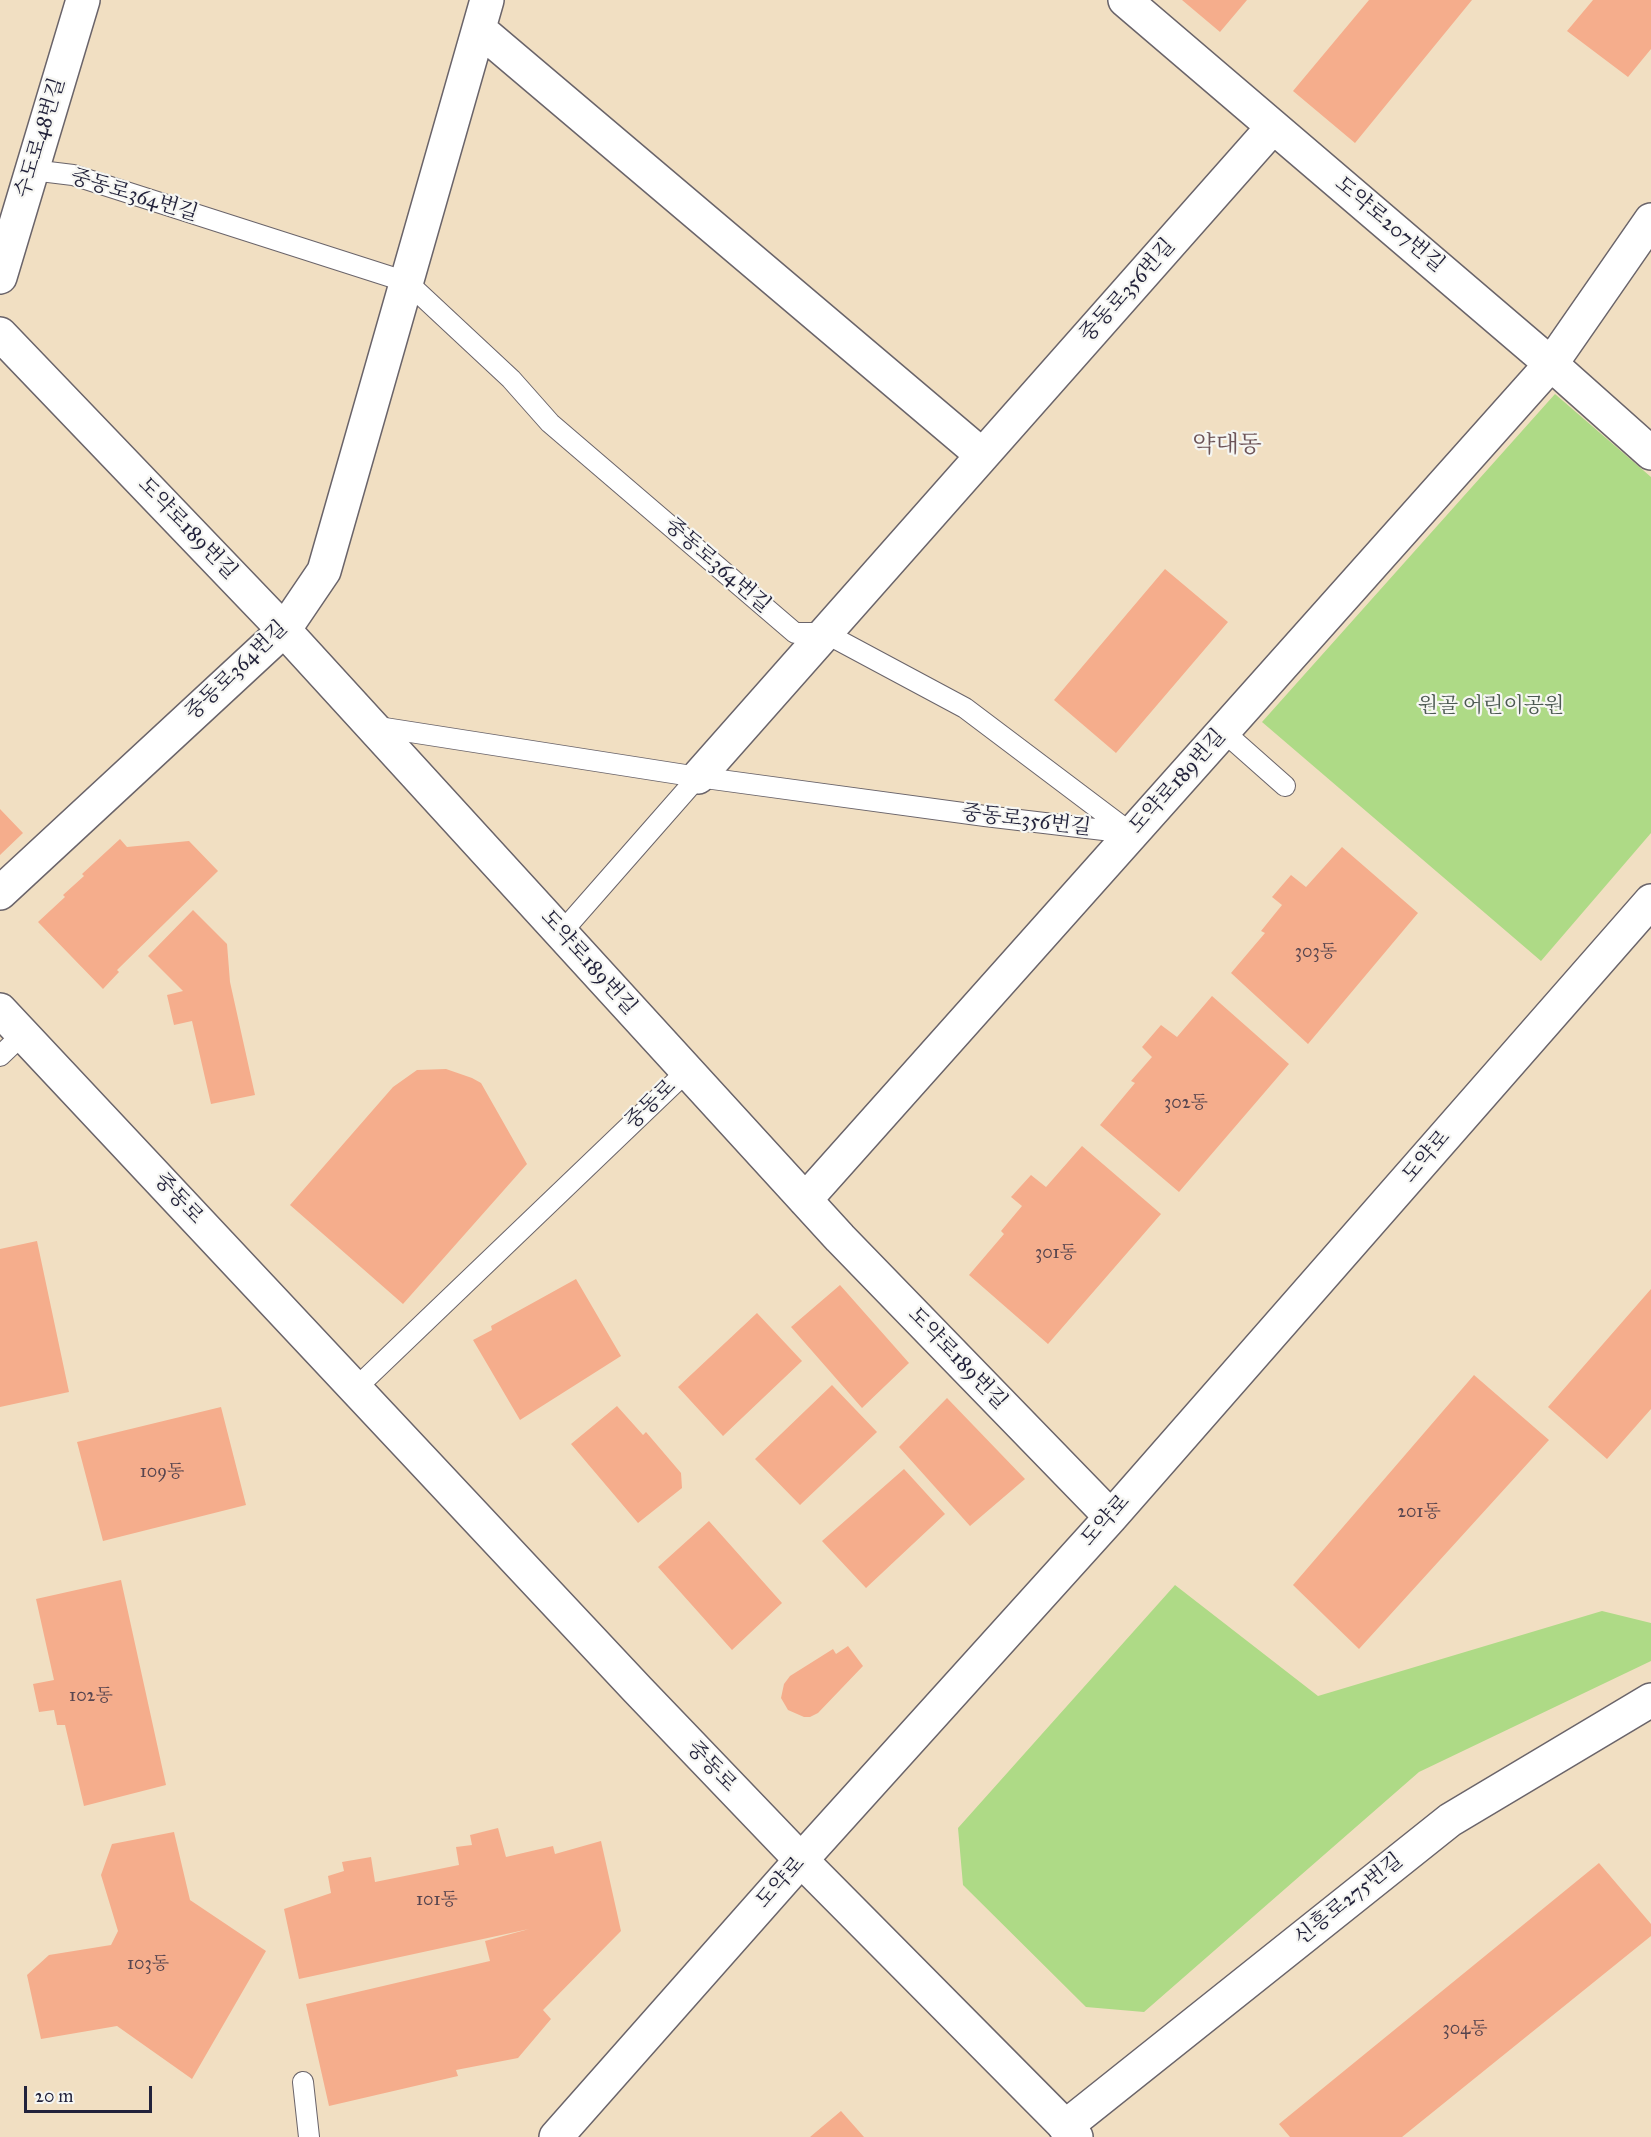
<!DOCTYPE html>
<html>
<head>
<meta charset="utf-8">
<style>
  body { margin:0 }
  #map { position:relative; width:1651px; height:2137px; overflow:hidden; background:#f1dfc2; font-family:"IM FELL Great Primer",serif }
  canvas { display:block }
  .scale { position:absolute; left:24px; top:2086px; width:128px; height:27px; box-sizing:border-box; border:3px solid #22223b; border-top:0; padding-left:8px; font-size:18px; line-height:21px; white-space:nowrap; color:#22223b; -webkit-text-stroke:4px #f6f6f2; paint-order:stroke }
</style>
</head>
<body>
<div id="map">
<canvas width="1651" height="2137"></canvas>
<div class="scale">20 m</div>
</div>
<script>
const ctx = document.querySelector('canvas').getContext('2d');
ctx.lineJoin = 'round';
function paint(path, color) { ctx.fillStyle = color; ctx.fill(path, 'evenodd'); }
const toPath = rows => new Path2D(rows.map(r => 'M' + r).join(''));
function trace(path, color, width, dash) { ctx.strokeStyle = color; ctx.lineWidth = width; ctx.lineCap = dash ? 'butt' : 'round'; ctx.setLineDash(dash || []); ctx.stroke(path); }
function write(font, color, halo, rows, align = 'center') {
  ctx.font = font + ' "IM FELL Great Primer","Noto Serif KR",serif'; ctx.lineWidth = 4.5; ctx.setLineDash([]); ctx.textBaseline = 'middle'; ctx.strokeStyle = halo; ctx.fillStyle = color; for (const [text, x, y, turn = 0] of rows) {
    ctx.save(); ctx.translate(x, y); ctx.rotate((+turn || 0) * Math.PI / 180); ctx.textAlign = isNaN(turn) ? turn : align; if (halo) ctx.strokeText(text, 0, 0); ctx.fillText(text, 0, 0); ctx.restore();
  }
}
const green = toPath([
  [1555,394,1651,477,1651,833,1541,961,1262,722],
  [1175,1585,1318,1696,1602,1611,1651,1623,1651,1661,1419,1772,1144,2012,1086,2007,963,1885,958,1828]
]);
const building = toPath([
  [1182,0,1247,0,1220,32],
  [1369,0,1472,0,1355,143,1293,91],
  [1593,0,1651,0,1651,49,1628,77,1567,31],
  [1165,569,1228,622,1116,753,1054,700],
  [0,809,23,833,0,855],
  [120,839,127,847,189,841,218,871,117,970,119,972,103,989,38,922,65,897,63,895,84,876,82,874],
  [1342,847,1418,913,1308,1044,1231,973,1265,933,1261,931,1282,905,1272,897,1291,875,1306,887],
  [193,910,227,944,230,982,255,1095,211,1104,192,1021,174,1025,167,995,183,991,148,956],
  [1212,996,1289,1064,1179,1192,1100,1125,1135,1083,1131,1081,1152,1057,1142,1047,1161,1025,1177,1037],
  [446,1069,472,1078,481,1083,527,1164,403,1304,290,1205,393,1087,417,1070],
  [1082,1146,1161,1214,1048,1344,969,1275,1004,1234,1001,1231,1022,1206,1011,1197,1031,1175,1046,1187],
  [37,1241,69,1392,0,1407,0,1249],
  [576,1279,621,1356,520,1420,473,1340,492,1330,491,1326],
  [840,1285,909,1363,862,1408,791,1327],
  [1651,1289,1651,1409,1607,1459,1548,1407],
  [757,1313,802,1361,723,1436,678,1387],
  [1474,1375,1549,1440,1359,1649,1293,1585],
  [832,1385,877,1432,800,1505,755,1459],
  [947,1398,1025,1479,970,1526,899,1447],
  [617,1406,643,1435,646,1432,681,1473,682,1488,638,1523,571,1444],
  [221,1407,246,1505,103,1541,77,1442],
  [904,1469,945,1514,866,1588,822,1541],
  [709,1521,782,1603,732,1650,658,1567],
  [121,1580,166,1785,84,1806,65,1725,57,1725,54,1710,39,1712,33,1684,54,1680,36,1599],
  [848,1646,863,1666,818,1713,810,1717,804,1717,788,1710,781,1698,784,1684,790,1676,833,1649,836,1654],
  [498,1828,506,1857,553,1846,555,1854,601,1841,621,1931,543,2010,551,2019,518,2058,456,2070,458,2076,329,2106,306,2004,490,1961,485,1941,529,1929,299,1979,284,1909,331,1893,328,1876,344,1871,342,1862,371,1857,375,1882,459,1865,456,1847,472,1845,470,1835],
  [174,1832,190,1900,266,1951,192,2079,117,2026,41,2039,27,1975,49,1955,111,1945,118,1931,101,1875,112,1844],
  [1599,1863,1651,1924,1651,1936,1402,2137,1290,2137,1279,2124],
  [841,2111,864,2137,810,2137]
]);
const service = toPath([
  [32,170,73,175,407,282,511,379,550,423,795,633,825,633,965,708,1132,834],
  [372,726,698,777,985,816,1129,833],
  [1224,732,1285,786],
  [561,933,698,777],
  [0,1056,23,1034],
  [355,1389,687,1071],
  [303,2082,309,2137]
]);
const minor = toPath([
  [1125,0,1551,364,1651,453],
  [479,29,982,455],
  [0,277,83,0],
  [0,334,284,630,840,1238,1111,1517],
  [698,777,1273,127],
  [0,893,284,630,324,571,487,0],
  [805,1200,1551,364,1651,220],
  [1065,2127,1450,1820,1651,1700],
  [556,2137,801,1860,1111,1517,1651,901]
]);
const tertiary = toPath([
  [0,1010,638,1690,801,1860,1076,2137]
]);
const numberNames = [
  ["303동",1316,953],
  ["302동",1186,1104],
  ["301동",1056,1254],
  ["109동",162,1473],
  ["201동",1419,1513],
  ["102동",91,1697],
  ["101동",437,1901],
  ["103동",148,1965],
  ["304동",1465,2030]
];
const streetNames = [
  ["수도로48번길",41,138,-73],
  ["중동로364번길",134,196,17],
  ["도약로207번길",1389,225,40],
  ["중동로356번길",1128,291,-48],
  ["도약로189번길",187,529,46],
  ["중동로364번길",717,566,41],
  ["중동로364번길",237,671,-44],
  ["도약로189번길",1178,782,-48],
  ["중동로356번길",1026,821,7],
  ["도약로189번길",588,963,48],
  ["중동로",651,1105,-44],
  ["도약로",1427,1157,-49],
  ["중동로",178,1199,47],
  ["도약로189번길",957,1359,46],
  ["도약로",1106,1521,-48],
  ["중동로",711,1767,46],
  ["도약로",781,1883,-48],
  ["신흥로275번길",1349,1900,-39]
];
const parkNames = [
  ["원골 어린이공원",1491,707]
];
const quarterNames = [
  ["약대동",1227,446]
];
paint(green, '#aeda86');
paint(building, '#f5ad8c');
trace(service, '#6a646a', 22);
trace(minor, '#6a646a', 36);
trace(tertiary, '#6a646a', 36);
trace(service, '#fff', 20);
trace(minor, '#fff', 33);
trace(tertiary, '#fff', 33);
write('18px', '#57454f', null, numberNames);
write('21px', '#22223b', '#f6f6f2', streetNames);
write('21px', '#4c5952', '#f6f6f2', parkNames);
write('24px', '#6c5357', '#f6f6f2', quarterNames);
</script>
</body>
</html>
